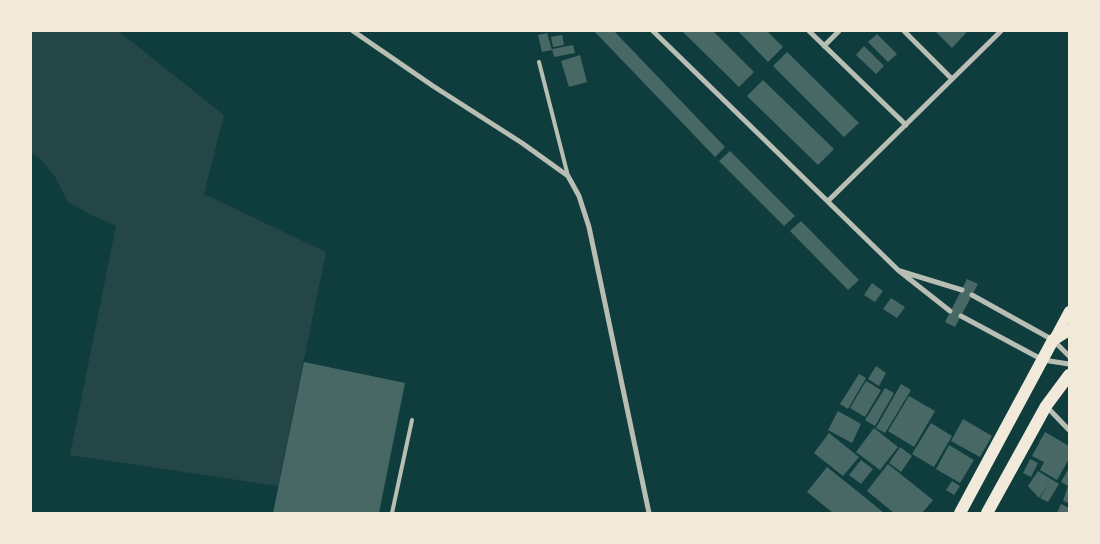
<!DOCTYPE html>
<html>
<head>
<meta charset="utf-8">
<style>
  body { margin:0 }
  #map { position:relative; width:1100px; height:544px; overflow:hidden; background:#0f3d3e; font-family:Arial,sans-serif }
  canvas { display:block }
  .frame { position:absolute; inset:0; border:32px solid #f1e9da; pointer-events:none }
</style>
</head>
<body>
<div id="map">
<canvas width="1100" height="544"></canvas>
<div class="frame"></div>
</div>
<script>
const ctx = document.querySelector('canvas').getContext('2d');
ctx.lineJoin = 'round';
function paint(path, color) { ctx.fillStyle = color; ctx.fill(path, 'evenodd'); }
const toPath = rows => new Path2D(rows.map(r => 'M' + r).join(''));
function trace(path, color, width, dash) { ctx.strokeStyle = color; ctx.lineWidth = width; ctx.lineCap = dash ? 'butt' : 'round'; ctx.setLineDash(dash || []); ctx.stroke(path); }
const green = toPath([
  [31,31,118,31,224,115,204,194,326,252,278,486,70,455,116,226,93,216,68,202,55,177,40,158,31,153]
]);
const building = toPath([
  [594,31,614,31,725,147,715,157],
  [682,31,713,31,754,72,739,87],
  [738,31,767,31,783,47,768,62],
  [935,31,964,31,966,33,952,48],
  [547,33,552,50,542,52,538,35],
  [877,34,897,54,888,62,868,42],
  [562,35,564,45,553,47,551,37],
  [573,45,575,53,554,57,552,49],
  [864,46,884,66,876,74,856,55],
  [787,52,859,123,844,137,773,66],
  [580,55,587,82,569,87,561,61],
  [763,80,834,149,818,165,747,96],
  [730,151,795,216,784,226,719,161],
  [801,221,859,280,848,290,790,231],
  [967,279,978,284,955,327,945,322],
  [872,283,883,291,875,302,864,295],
  [891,298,905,307,897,318,883,309],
  [304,362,405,383,379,513,273,513],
  [876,366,886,373,879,386,868,379],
  [859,374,866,378,848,409,840,404],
  [866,381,881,390,865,417,850,408],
  [901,384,911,390,885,433,876,428],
  [885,388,894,393,875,426,865,420],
  [909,396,935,411,914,447,888,431],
  [838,411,861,424,852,443,828,430],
  [963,419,992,436,980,457,951,441],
  [931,423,952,436,934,467,912,454],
  [874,428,898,447,880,470,856,452],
  [1045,432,1069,446,1069,459,1057,480,1040,470,1044,462,1032,456],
  [829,433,859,457,843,476,814,453],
  [949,445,974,460,960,483,936,469],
  [900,447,912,456,901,472,889,463],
  [1030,459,1038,463,1031,477,1023,473],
  [861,460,873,469,861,484,849,475],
  [888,464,933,500,922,513,894,513,867,491],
  [827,467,867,499,884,513,833,513,807,492],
  [1069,468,1069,503,1063,501,1068,486,1061,482],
  [1038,471,1059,484,1048,502,1040,498,1049,483,1039,498,1028,486],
  [952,481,960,486,954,495,946,490],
  [1061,504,1069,508,1069,513,1057,513]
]);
const service = toPath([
  [539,62,568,176],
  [392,513,412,420]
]);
const minor = toPath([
  [353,31,433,86,522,143,568,176,579,196,589,227,649,513],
  [653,31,898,270,950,311],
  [809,31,906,125],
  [904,31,952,79],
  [824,46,839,31],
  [828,201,1001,31],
  [900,271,962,290],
  [972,295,1053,340,1069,356],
  [961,316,1043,360,1069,364],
  [1047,407,1069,430]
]);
const secondary = toPath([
  [1054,339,1069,311]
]);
const primary = toPath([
  [960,513,1053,340,1069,330],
  [987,513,1046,406,1069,375]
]);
paint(green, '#244646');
paint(building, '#486865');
trace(service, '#b8beb3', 4);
trace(minor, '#b8beb3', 5);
trace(secondary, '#f1e9da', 10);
trace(primary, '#f1e9da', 12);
</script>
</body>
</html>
